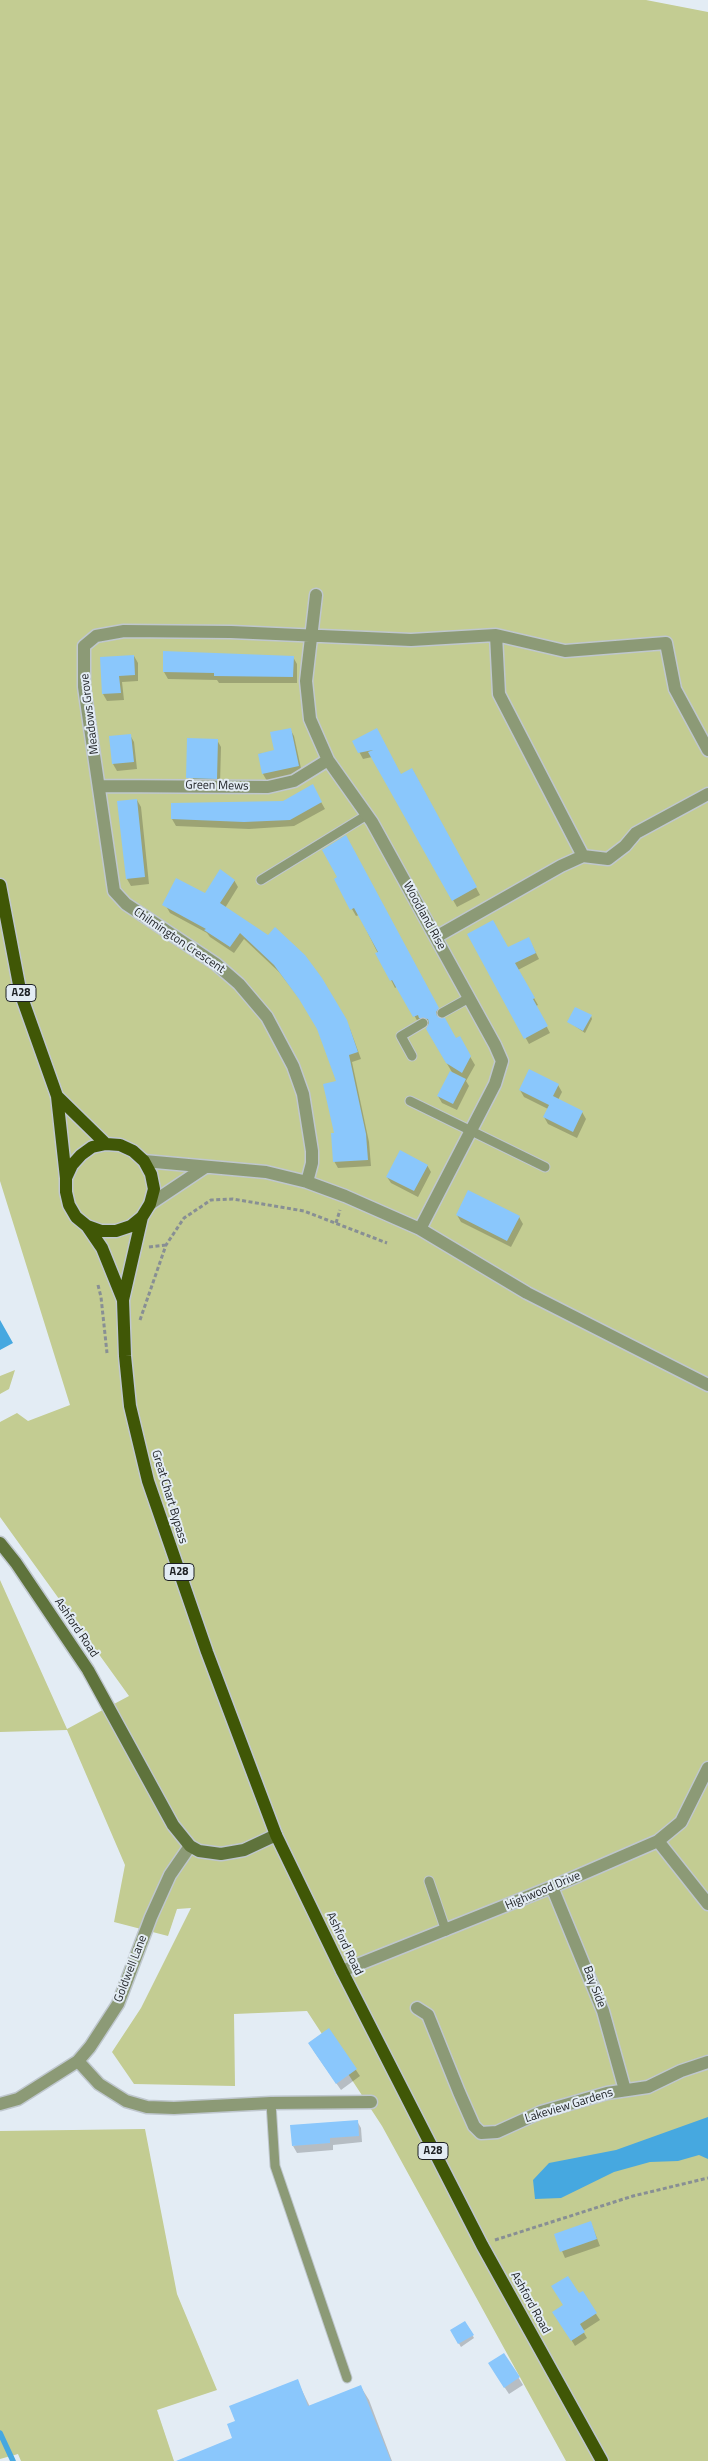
<!DOCTYPE html>
<html>
<head>
<meta charset="utf-8">
<style>
  body { margin:0 }
  canvas { display:block; background:#e3ecf4 }
</style>
</head>
<body>
<canvas width="708" height="2461"></canvas>
<script>
const ctx = document.querySelector('canvas').getContext('2d');
ctx.lineJoin = 'round';
function paint(path, color) { ctx.fillStyle = color; ctx.fill(path, 'evenodd'); }
const toPath = rows => new Path2D(rows.map(r => 'M' + r).join(''));
function trace(path, color, width, dash) { ctx.strokeStyle = color; ctx.lineWidth = width; ctx.lineCap = dash ? 'butt' : 'round'; ctx.setLineDash(dash || []); ctx.stroke(path); }
function write(font, color, halo, rows, align = 'center') {
  ctx.font = font + ' "Titillium Web",sans-serif'; ctx.lineWidth = 4; ctx.setLineDash([]); ctx.textBaseline = 'middle'; ctx.strokeStyle = halo; ctx.fillStyle = color; for (const [text, x, y, turn = 0] of rows) {
    ctx.save(); ctx.translate(x, y); ctx.rotate((+turn || 0) * Math.PI / 180); ctx.textAlign = isNaN(turn) ? turn : align; if (halo) ctx.strokeText(text, 0, 0); ctx.fillText(text, 0, 0); ctx.restore();
  }
}
const green = toPath([
  [0,0,646,0,708,12,708,2461,566,2461,382,2126,307,2011,234,2014,235,2086,134,2084,112,2052,141,2008,191,1908,177,1909,168,1936,114,1922,125,1865,67,1730,0,1732,0,1580,67,1729,129,1696,0,1517,0,1422,17,1413,28,1421,70,1405,0,1181],
  [15,1370,9,1389,0,1394,0,1376],
  [145,2129,177,2294,217,2390,157,2410,174,2461,21,2461,18,2454,0,2459,0,2131]
]);
const water = toPath([
  [0,1320,13,1343,0,1350],
  [708,2117,708,2159,699,2155,678,2161,650,2162,614,2172,561,2198,535,2199,533,2180,549,2163,616,2150]
]);
const shadow = toPath([
  [134,656,138,663,138,681,122,682,124,700,107,701,103,694,101,658],
  [293,657,297,664,297,683,219,683,217,680,168,679,164,672],
  [290,729,294,736,302,773,267,781,263,774,259,754,275,751],
  [376,730,401,775,412,769,480,895,457,907,372,757,363,759,354,742],
  [130,735,134,742,137,769,117,771,113,764],
  [188,740,217,740,221,747,220,785,191,785,187,778],
  [312,786,325,809,294,826,249,829,176,826,172,819,283,802],
  [137,800,141,807,149,884,131,886,127,879],
  [345,837,442,1016,441,1019,455,1039,459,1038,475,1065,466,1081,469,1086,457,1110,442,1103,438,1096,453,1074,427,1029,429,1026,419,1024,398,986,395,988,359,915,356,916,352,909,339,878],
  [234,880,238,887,225,908,321,979,350,1029,361,1059,352,1062,369,1142,371,1166,338,1168,334,1161,337,1082,318,1029,305,1006,279,972,244,939,234,953,210,937,207,933,170,913,166,906,205,895],
  [469,935,508,949,532,945,539,959,518,970,538,1005,536,1006,550,1033,529,1044],
  [591,1016,592,1019,585,1033,569,1022],
  [558,1085,562,1092,558,1100,582,1112,586,1119,577,1138,548,1124,544,1117,548,1109,524,1097,520,1090],
  [427,1165,431,1172,418,1197,391,1183,387,1177],
  [457,1215,519,1217,523,1224,511,1247,461,1222],
  [329,2030,360,2076,341,2090,313,2050],
  [357,2121,361,2128,362,2142,333,2145,333,2150,297,2153,293,2146],
  [591,2223,600,2246,565,2258,562,2251],
  [582,2293,600,2320,583,2331,587,2338,575,2346,558,2318],
  [465,2322,474,2338,461,2347,451,2330],
  [504,2354,523,2385,509,2394,493,2370],
  [297,2380,310,2407,361,2387,369,2400,392,2461,179,2461,234,2438,236,2422]
]);
const stream = toPath([
  [0,2433,13,2461]
]);
const building = toPath([
  [163,651,294,656,293,677,214,676,214,673,163,672],
  [134,655,135,675,119,676,121,693,102,694,100,657],
  [291,728,299,766,262,774,258,754,274,750,270,732],
  [377,728,401,774,412,768,477,887,452,901,368,752,373,750,358,753,352,741],
  [131,734,134,762,112,764,109,736],
  [187,738,218,739,217,779,186,778],
  [313,784,322,802,290,820,244,822,171,819,171,803,283,801],
  [137,799,145,877,126,879,117,801],
  [346,835,439,1008,436,1012,437,1016,445,1018,456,1038,460,1036,471,1056,462,1073,446,1063,426,1029,429,1023,428,1019,419,1018,418,1015,413,1017,392,980,390,981,375,953,378,952,354,908,350,910,334,879,337,877,322,850],
  [220,869,235,880,220,903,268,935,275,927,305,955,322,978,347,1020,358,1052,349,1055,366,1134,368,1160,333,1162,331,1133,334,1133,323,1084,336,1081,317,1029,299,999,274,965,240,933,230,947,204,930,206,929,162,905,176,878,205,893],
  [493,920,508,947,529,937,536,953,515,963,535,998,533,999,548,1026,524,1039,467,934],
  [575,1007,592,1015,583,1031,567,1022],
  [529,1069,559,1084,553,1096,583,1111,573,1132,543,1117,549,1105,519,1090],
  [450,1071,466,1079,453,1104,437,1096],
  [400,1150,428,1165,414,1191,386,1177],
  [468,1190,520,1216,507,1241,456,1215],
  [329,2028,357,2069,336,2084,308,2043],
  [358,2120,359,2136,330,2138,330,2143,292,2146,290,2125],
  [591,2221,597,2239,560,2252,554,2234],
  [568,2276,579,2293,583,2291,597,2313,580,2324,585,2332,571,2341,552,2312,563,2305,551,2286],
  [465,2321,474,2335,458,2344,450,2330],
  [504,2353,520,2377,504,2388,488,2363],
  [298,2379,308,2406,361,2385,391,2461,176,2461,232,2438,227,2424,235,2421,229,2406]
]);
const path = toPath([
  [336,1223,340,1210],
  [149,1247,166,1245],
  [98,1285,101,1297,107,1353],
  [140,1320,166,1245,184,1218,211,1200,233,1199,304,1211,387,1243],
  [495,2240,633,2196,708,2178]
]);
const lane = toPath([
  [261,880,367,815],
  [442,1013,469,998],
  [412,1056,401,1036,423,1023],
  [410,1101,545,1167],
  [429,1881,446,1931],
  [271,2103,275,2166,347,2378]
]);
const street = toPath([
  [316,595,306,681,310,719,328,760,372,822,495,1045,502,1061,495,1084,420,1229],
  [496,635,499,694,583,856],
  [99,786,268,787,294,781,328,760],
  [436,937,561,866,583,856,608,859,625,846,636,833,708,794],
  [144,1161,266,1172,307,1182,345,1196,420,1229,527,1293,708,1385],
  [307,1182,312,1163,312,1151,303,1094,293,1066,267,1017,239,984,216,964,126,904,114,891,84,687,84,646,96,636,124,631,231,632,411,640,496,635,565,651,666,643,675,689,708,750],
  [150,1204,204,1168],
  [658,1841,708,1904],
  [552,1887,603,2011,625,2090],
  [342,1971,552,1887,658,1841,681,1822,708,1768],
  [417,2008,428,2015,459,2092,474,2126,481,2133,497,2132,541,2112,607,2093,648,2087,681,2071,708,2062],
  [78,2061,99,2084,126,2101,147,2107,174,2108,271,2103,371,2102],
  [0,2104,18,2099,78,2061,90,2047,118,2004,151,1917,170,1875,190,1846]
]);
const secondary = toPath([
  [0,1543,16,1563,88,1670,173,1825,190,1846,199,1851,221,1854,244,1850,276,1835]
]);
const primary = toPath([
  [0,885,21,995,57,1096,66,1178],
  [57,1096,106,1144],
  [142,1217,131,1226,116,1231,101,1231,87,1226,76,1217,69,1205,66,1192,66,1178,72,1165,81,1155,92,1147,106,1144,120,1145,133,1151,144,1161,151,1174,154,1189,150,1204,142,1217,123,1300,125,1356,130,1406,148,1481,207,1652,276,1835,342,1971,482,2245,602,2461],
  [87,1226,102,1248,123,1300]
]);
const shields = [
  [21,993,30],
  [179,1572,30],
  [433,2151,30]
];
const shieldNames = [
  ["A28",21,993],
  ["A28",179,1572],
  ["A28",433,2151]
];
const streetNames = [
  ["Meadows Grove",90,714,-97],
  ["Green Mews",217,786,1],
  ["Woodland Rise",424,916,61],
  ["Chilmington Crescent",179,941,34],
  ["Great Chart Bypass",169,1497,73],
  ["Ashford Road",76,1628,56],
  ["Highwood Drive",543,1891,-23],
  ["Ashford Road",344,1944,64],
  ["Goldwell Lane",131,1969,-69],
  ["Bay Side",594,1987,69],
  ["Lakeview Gardens",569,2106,-17],
  ["Ashford Road",530,2303,61]
];
paint(green, '#c3cc92');
paint(water, '#46a8e0');
paint(shadow, '#0003');
trace(stream, '#46a8e0', 5.5);
paint(building, '#8ac7fc');
trace(lane, '#bfc7ce', 11);
trace(street, '#bfc7ce', 15);
trace(secondary, '#bfc7ce', 15);
trace(primary, '#bfc7ce', 15);
trace(path, '#888f94', 3, [4, 2.5]);
trace(lane, '#8c9a76', 9);
trace(street, '#8c9a76', 12);
trace(secondary, '#5f733c', 12);
trace(primary, '#405706', 12);
for (const [x, y, w] of shields) { const box = new Path2D(); box.roundRect(x - w / 2, y - 8.5, w, 17, 4); ctx.fillStyle = '#e3ecf4'; ctx.fill(box); trace(box, '#1d2023', 1); }
write('bold 11px', '#1d2023', null, shieldNames);
write('12px', '#1d2023', '#e3ecf4', streetNames);
</script>
</body>
</html>
